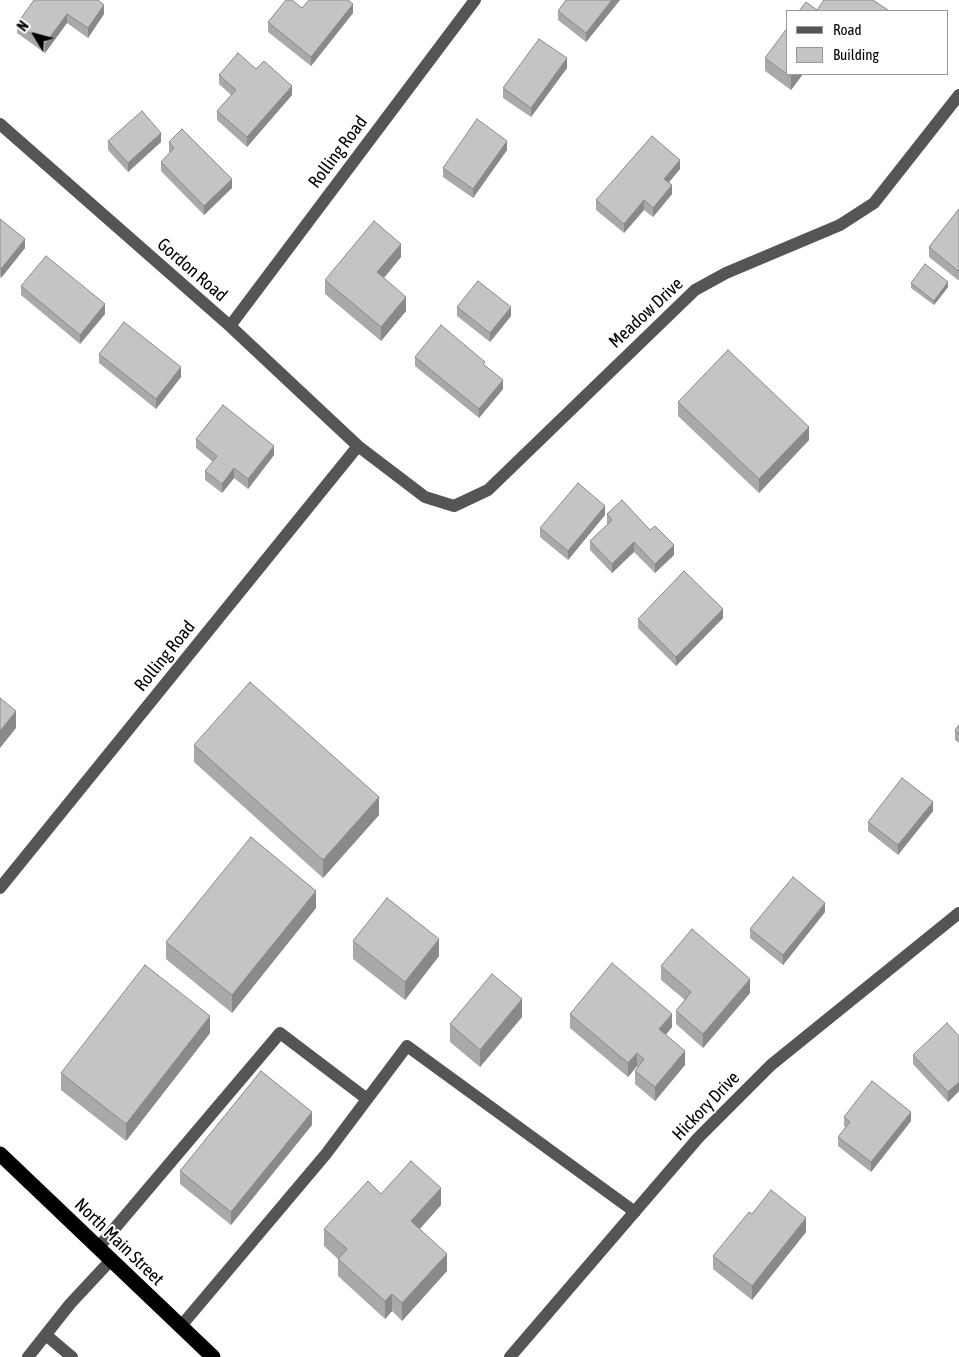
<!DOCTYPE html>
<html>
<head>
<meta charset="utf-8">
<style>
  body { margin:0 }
  #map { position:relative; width:959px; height:1357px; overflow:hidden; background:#fff; font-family:"Asap Condensed",sans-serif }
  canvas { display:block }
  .legend { position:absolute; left:786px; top:10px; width:162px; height:65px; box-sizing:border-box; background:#fff; border:1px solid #999; margin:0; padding:6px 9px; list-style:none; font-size:15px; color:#000 }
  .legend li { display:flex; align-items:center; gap:10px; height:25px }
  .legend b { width:25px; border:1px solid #999 }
  .north { position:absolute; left:10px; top:10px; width:50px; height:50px; -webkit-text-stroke:4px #fff; paint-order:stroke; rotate:307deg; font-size:14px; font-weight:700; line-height:20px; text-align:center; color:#000 }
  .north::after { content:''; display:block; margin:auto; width:18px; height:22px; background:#000; clip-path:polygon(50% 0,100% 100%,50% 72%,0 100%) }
</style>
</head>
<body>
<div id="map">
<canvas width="959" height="1357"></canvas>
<ul class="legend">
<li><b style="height:6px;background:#555"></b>Road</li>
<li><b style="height:14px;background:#c4c4c4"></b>Building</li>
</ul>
<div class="north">N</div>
</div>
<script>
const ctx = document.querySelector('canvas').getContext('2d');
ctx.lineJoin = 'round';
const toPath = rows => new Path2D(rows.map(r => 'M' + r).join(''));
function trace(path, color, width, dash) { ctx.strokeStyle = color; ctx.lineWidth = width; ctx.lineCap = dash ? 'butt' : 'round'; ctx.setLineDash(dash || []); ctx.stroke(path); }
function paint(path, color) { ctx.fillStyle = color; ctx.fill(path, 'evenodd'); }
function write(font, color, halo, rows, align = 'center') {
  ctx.font = font + ' "Asap Condensed",sans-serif'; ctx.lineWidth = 4; ctx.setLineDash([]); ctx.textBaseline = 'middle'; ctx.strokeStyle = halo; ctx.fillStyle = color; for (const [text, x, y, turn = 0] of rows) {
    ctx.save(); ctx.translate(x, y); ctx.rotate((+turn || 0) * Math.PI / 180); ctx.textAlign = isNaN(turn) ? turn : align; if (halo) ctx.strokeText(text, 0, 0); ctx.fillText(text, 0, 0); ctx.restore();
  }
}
const minor = toPath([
  [0,124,230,326,358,446,425,497,454,506,488,490,695,290,726,273,840,225,874,203,959,95],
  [230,326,475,0],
  [0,888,358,446],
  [98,1248,280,1033,367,1099],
  [181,1326,326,1154,407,1046,635,1212],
  [46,1335,72,1357],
  [28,1357,70,1304,111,1260],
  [510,1357,698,1138,771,1065,959,913]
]);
const highway = toPath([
  [0,1154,213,1357]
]);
const wall = toPath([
  [566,0,620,0,586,42,558,20,558,11],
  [104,5,104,14,88,38,67,23,45,53,17,33,17,24],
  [302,8,353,13,311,66,268,32,268,22],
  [765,58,788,74,803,74,791,90,765,71],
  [567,68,531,117,503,98,503,88],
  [256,69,292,95,247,147,217,120,217,111,231,95,219,84,219,75],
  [108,141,161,142,128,172,108,150],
  [169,142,232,188,204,215,161,171,161,162,170,153,169,152],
  [507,150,473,198,443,177,443,168],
  [680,169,669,182,672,194,653,217,644,210,624,233,596,210,596,200],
  [959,209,959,280,958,280,929,257,929,247],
  [0,219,25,248,1,278,0,277],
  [401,257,384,278,406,311,381,341,325,294,325,280],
  [911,283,948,287,934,305,911,288],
  [21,286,105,314,80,344,21,295],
  [457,307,511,316,490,342,457,316],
  [99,354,181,377,156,409,99,363],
  [415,357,485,366,503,389,479,418,415,366],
  [678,402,809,440,759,493,678,416],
  [196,439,274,455,248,489,234,478,222,493,205,480,205,471,213,462,196,448],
  [607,514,674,555,655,573,634,552,612,573,590,550,590,541,607,525],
  [605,515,568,560,540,537,540,528],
  [723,618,676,666,638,628,638,619],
  [959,725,959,743,955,740,955,730],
  [194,745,379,815,323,878,194,762],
  [933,811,898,855,868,831,868,822],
  [316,908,232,1013,166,959,166,942],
  [825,912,783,965,750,938,750,929],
  [353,941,439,956,405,1000,353,959],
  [661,966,750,993,703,1048,676,1024,676,1011,685,1000,661,980],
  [570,1014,672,1027,666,1035,685,1065,655,1101,635,1084,635,1071,638,1067,637,1066,628,1077,570,1028],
  [522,1017,480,1067,450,1042,450,1024],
  [210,1033,126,1141,61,1090,61,1073],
  [959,1036,959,1091,948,1102,913,1064,913,1055],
  [844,1117,911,1121,871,1172,838,1146,838,1137,846,1128,844,1126],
  [312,1125,231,1225,180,1184,180,1171],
  [381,1194,441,1205,419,1229,447,1271,402,1321,392,1311,385,1319,338,1276,338,1259,324,1246,324,1229],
  [752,1214,806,1232,752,1300,713,1269,713,1256]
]);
const shadedWall = toPath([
  [612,0,620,0,586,42,586,33],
  [353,4,353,13,311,66,311,57],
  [104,5,104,14,88,38,88,28],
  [67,14,67,23,45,53,45,44],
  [567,58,567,68,531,117,531,108],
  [793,74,803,74,791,90,791,77],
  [292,86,292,95,247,147,247,137],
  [161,133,161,142,128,172,128,163],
  [507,141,507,150,473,198,473,189],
  [680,160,680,169,664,188,664,179],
  [232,179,232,188,204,215,204,206],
  [672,185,672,194,653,217,653,208],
  [644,200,644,210,624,233,624,224],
  [25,239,25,248,1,278,1,269],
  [401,244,401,257,377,286,377,272],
  [948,282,948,287,934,305,934,301],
  [406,297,406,311,381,341,381,327],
  [105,304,105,314,80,344,80,335],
  [511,307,511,316,490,342,490,333],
  [181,367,181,377,156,409,156,399],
  [503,380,503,389,479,418,479,409],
  [809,427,809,440,759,493,759,479],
  [274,446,274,455,248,489,248,479],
  [234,468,234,478,222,493,222,484],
  [605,506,605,515,568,560,568,551],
  [634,542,634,552,612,573,612,564],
  [674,545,674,555,655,573,655,564],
  [723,609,723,618,676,666,676,657],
  [16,711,16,728,0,748,0,731],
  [379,797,379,815,323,878,323,860],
  [933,802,933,811,898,855,898,845],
  [316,891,316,908,232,1013,232,995],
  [825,903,825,912,783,965,783,955],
  [439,939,439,956,405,1000,405,982],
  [750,979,750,993,703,1048,703,1034],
  [522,999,522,1017,480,1067,480,1050],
  [672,1014,672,1027,659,1043,659,1029],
  [210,1016,210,1033,126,1141,126,1124],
  [685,1051,685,1065,655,1101,655,1087],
  [637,1053,637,1066,628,1077,628,1063],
  [959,1082,959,1091,948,1102,948,1092],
  [312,1112,312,1125,231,1225,231,1212],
  [911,1112,911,1121,871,1172,871,1162],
  [441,1188,441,1205,411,1239,411,1221],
  [806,1218,806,1232,752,1300,752,1286],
  [447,1254,447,1271,402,1321,402,1303],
  [392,1294,392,1311,385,1319,385,1301]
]);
const building = toPath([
  [34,0,98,0,104,5,88,28,67,14,45,44,17,24,34,0],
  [286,0,292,0,302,8,309,0,348,0,353,4,311,57,268,22,286,0],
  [566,0,612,0,586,33,558,11,566,0],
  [824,0,873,0,888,10,887,11,799,11,806,2,817,10,824,0],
  [788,27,788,74,793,74,791,77,765,58,788,27],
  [539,39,567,58,531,108,503,88,539,39],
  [238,53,256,69,264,61,292,86,247,137,217,111,236,90,219,75,238,53],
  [142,111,161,133,128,163,108,141,142,111],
  [477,119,507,141,473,189,443,168,477,119],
  [182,129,232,179,204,206,161,162,174,148,169,142,182,129],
  [652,136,680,160,664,179,672,185,653,208,644,200,624,224,596,200,652,136],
  [959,209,959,270,958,271,929,247,959,209],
  [0,219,25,239,1,269,0,268,0,219],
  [374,221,401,244,377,272,406,297,381,327,325,280,374,221],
  [46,256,105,304,80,335,21,286,46,256],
  [925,264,948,282,934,301,911,283,925,264],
  [478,281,511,307,490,333,457,307,478,281],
  [124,322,181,367,156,399,99,354,124,322],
  [441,325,485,362,483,364,503,380,479,409,415,357,441,325],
  [728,350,809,427,759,479,678,402,728,350],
  [223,405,274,446,248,479,234,468,222,484,205,471,217,456,196,439,223,405],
  [578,483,605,506,568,551,540,528,578,483],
  [622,500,650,530,655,526,674,545,655,564,634,542,612,564,590,541,612,520,607,514,622,500],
  [684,571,723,609,676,657,638,619,684,571],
  [250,682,379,797,323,860,194,745,250,682],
  [0,698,16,711,0,731,0,698],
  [959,725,959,734,955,730,959,725],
  [902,778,933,802,898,845,868,822,902,778],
  [251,837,316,891,232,995,166,942,251,837],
  [793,877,825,903,783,955,750,929,793,877],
  [387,898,439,939,405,982,353,941,387,898],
  [692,929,750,979,703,1034,676,1011,691,992,661,966,692,929],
  [612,963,672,1014,659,1029,685,1051,655,1087,635,1071,644,1059,637,1053,628,1063,570,1014,612,963],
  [145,965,210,1016,126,1124,61,1073,145,965],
  [492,974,522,999,480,1050,450,1024,492,974],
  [947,1023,959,1036,959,1082,948,1092,913,1055,947,1023],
  [261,1071,312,1112,231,1212,180,1171,261,1071],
  [872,1081,911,1112,871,1162,838,1137,850,1122,844,1117,872,1081],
  [411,1161,441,1188,411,1221,447,1254,402,1303,392,1294,385,1301,338,1259,347,1249,324,1229,368,1181,381,1194,411,1161],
  [771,1190,806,1218,752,1286,713,1256,749,1212,752,1214,771,1190]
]);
const streetNames = [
  ["Rolling Road",338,152,-53],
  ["Gordon Road",192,270,41],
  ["Meadow Drive",646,313,-43],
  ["Rolling Road",165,656,-51],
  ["Hickory Drive",706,1106,-46],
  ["North Main Street",119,1242,44]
];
trace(minor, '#555', 12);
trace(highway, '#000', 15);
paint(wall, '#a9a9a9');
paint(shadedWall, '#898989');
paint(building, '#c4c4c4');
trace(building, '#898989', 1);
write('18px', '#000', '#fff', streetNames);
</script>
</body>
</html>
